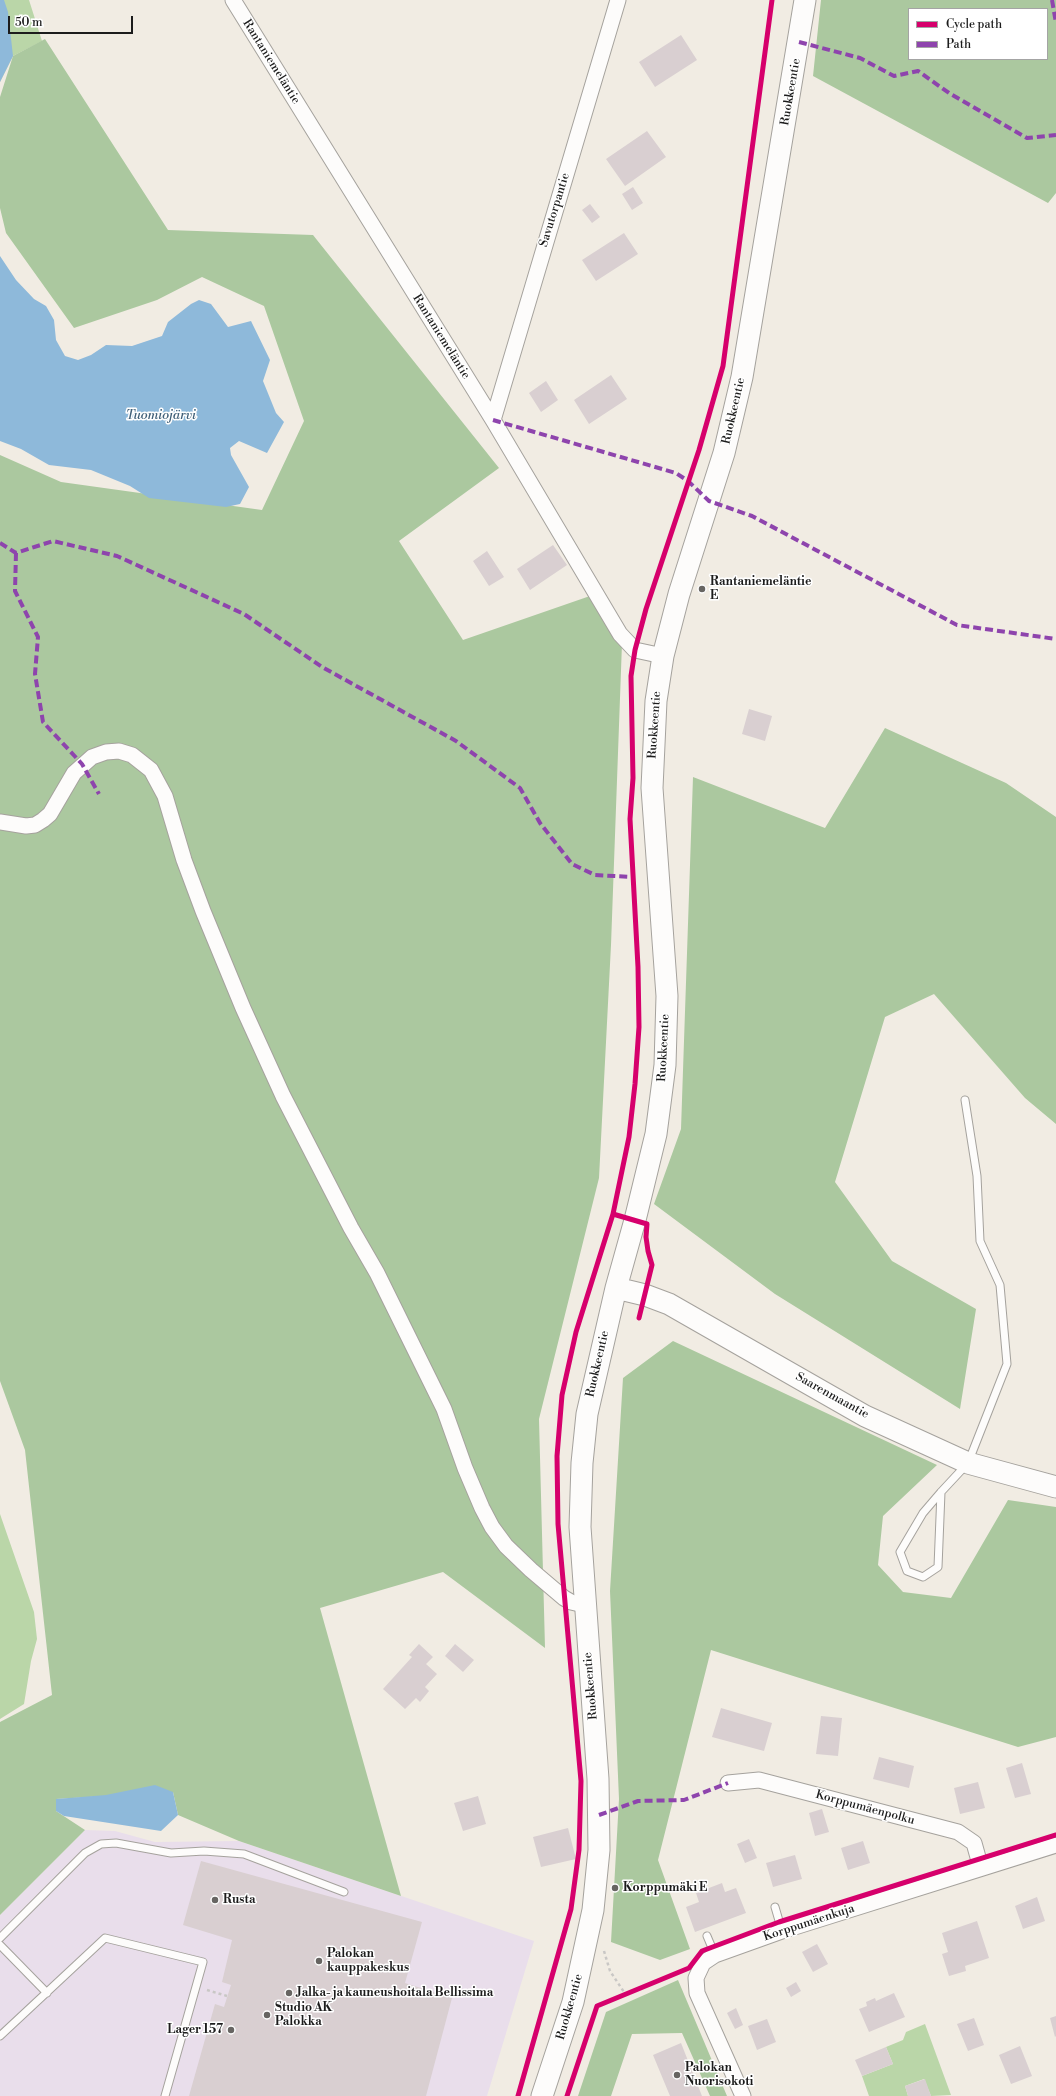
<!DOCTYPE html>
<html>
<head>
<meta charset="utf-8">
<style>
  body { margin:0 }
  #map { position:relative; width:1056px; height:2096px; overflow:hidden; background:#f1ece3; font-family:"Libre Bodoni",serif }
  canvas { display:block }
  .legend { position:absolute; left:908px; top:8px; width:140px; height:52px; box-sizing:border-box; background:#fff; border:1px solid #a4a4a4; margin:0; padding:5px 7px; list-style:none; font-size:12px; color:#1c1c1c }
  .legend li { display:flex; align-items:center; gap:8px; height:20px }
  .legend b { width:20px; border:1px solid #a4a4a4 }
  .scale { position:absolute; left:8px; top:16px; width:125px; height:18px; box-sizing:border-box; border:2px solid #1c1c1c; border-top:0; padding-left:5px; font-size:12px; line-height:14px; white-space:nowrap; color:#1c1c1c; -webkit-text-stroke:3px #fff; paint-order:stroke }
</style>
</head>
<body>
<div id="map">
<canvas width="1056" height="2096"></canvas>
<ul class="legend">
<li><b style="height:5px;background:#d6006c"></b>Cycle path</li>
<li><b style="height:5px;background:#8e44ad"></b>Path</li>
</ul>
<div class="scale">50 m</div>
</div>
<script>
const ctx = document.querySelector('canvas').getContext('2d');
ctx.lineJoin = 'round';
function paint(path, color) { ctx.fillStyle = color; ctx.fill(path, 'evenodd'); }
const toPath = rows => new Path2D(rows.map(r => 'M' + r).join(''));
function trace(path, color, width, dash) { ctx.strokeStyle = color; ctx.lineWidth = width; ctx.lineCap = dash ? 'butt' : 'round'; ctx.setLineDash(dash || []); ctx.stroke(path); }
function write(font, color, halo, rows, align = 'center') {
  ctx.font = font + ' "Libre Bodoni",serif'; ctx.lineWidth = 3; ctx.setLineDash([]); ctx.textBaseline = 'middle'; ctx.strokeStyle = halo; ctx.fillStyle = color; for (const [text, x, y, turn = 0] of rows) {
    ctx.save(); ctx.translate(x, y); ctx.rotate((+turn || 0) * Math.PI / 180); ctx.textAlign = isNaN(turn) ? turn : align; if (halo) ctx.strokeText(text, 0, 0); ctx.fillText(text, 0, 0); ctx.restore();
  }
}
const built = toPath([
  [85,1830,115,1831,155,1842,239,1841,534,1941,487,2096,0,2096,0,1915]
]);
const green = toPath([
  [0,0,29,0,42,41,13,56,0,82],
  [0,1514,34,1612,37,1639,31,1661,24,1704,0,1719],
  [925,2024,951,2095,931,2096,924,2079,905,2086,908,2096,869,2096,862,2076,893,2064,886,2047,903,2040,906,2032]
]);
const forest = toPath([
  [821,0,1056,0,1056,193,1048,203,813,76],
  [909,9,1047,9,1047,59,909,59],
  [45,39,168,230,313,235,499,468,399,541,463,640,590,596,622,643,611,945,599,1178,539,1419,545,1648,443,1572,320,1608,401,1896,239,1841,178,1815,173,1792,56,1799,56,1811,85,1830,0,1915,0,1722,52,1695,25,1450,0,1381,0,455,61,482,262,510,304,421,264,306,202,277,157,300,74,328,6,233,0,208,0,97,13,56],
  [885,728,1006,783,1056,817,1056,1124,1025,1098,934,994,885,1017,835,1182,892,1261,976,1309,960,1409,775,1294,654,1204,681,1129,693,777,825,828],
  [673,1341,937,1465,883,1516,878,1565,903,1592,951,1598,1008,1500,1056,1507,1056,1737,1018,1747,711,1650,658,1860,690,1949,660,1960,611,1942,619,1799,610,1591,623,1378],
  [678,1980,727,2096,710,2096,682,2033,632,2034,611,2096,578,2096,606,2012]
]);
const water = toPath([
  [0,0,4,0,8,12,13,56,0,82],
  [0,256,16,280,34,299,46,306,54,320,56,340,65,356,78,360,91,355,106,345,132,346,162,336,168,322,191,304,199,300,211,304,228,327,251,321,270,360,263,381,276,413,284,422,267,453,239,441,230,448,231,455,249,487,240,504,226,507,149,498,130,486,91,470,49,465,21,449,0,441],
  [155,1785,173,1792,178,1815,161,1831,64,1816,56,1811,56,1799,106,1795]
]);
const building = toPath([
  [681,35,697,60,655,87,639,62],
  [647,131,666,157,625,186,606,159],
  [633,187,643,203,632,210,622,194],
  [590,204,600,217,592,223,582,210],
  [624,233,638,254,596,281,582,260],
  [611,375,627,399,589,424,574,400],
  [546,381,558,400,541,412,529,393],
  [553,545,567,565,530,590,517,569],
  [487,551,504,577,489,586,473,561],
  [749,709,772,716,765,741,742,734],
  [419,1644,433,1657,426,1664,437,1674,425,1687,429,1691,420,1702,416,1698,405,1709,383,1689,412,1657,409,1655],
  [455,1644,474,1660,463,1672,445,1656],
  [721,1708,772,1723,764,1751,712,1737],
  [821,1716,842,1718,838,1756,816,1754],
  [879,1757,914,1766,909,1788,873,1779],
  [1022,1763,1031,1794,1015,1798,1006,1768],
  [978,1782,985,1808,960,1814,954,1788],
  [478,1796,486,1824,463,1831,454,1803],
  [822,1809,829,1832,815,1836,809,1813],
  [568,1828,576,1859,541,1867,533,1837],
  [749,1839,757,1858,745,1863,737,1844],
  [863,1841,870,1863,848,1870,841,1848],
  [795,1855,802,1879,773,1887,766,1863],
  [201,1861,422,1922,405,1983,452,1998,426,2096,189,2096,215,2004,224,2007,231,1985,222,1982,232,1940,183,1925],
  [722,1883,725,1892,736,1888,746,1913,695,1932,686,1907,699,1902,696,1893],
  [1037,1897,1045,1921,1023,1929,1015,1906],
  [977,1921,989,1958,965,1966,966,1971,949,1976,942,1954,948,1952,942,1933],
  [817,1944,828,1964,813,1972,802,1952],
  [796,1982,801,1991,791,1997,786,1988],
  [894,1993,905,2017,869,2032,859,2009,867,2006,866,2002,875,1998,876,2001],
  [736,2008,743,2025,735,2029,727,2013],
  [1056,2016,1056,2036,1055,2037,1050,2018],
  [974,2018,984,2045,968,2051,957,2024],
  [767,2019,776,2042,757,2050,748,2026],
  [681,2043,702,2096,670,2096,653,2055],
  [1020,2046,1032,2076,1011,2084,999,2055],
  [886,2047,893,2064,862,2076,855,2060],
  [925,2079,931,2096,908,2096,905,2086]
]);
const path = toPath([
  [604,1951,610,1971,626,1995],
  [207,1990,227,1996]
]);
const lane = toPath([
  [941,1492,938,1567,923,1577,907,1571,900,1552,923,1513,941,1492,968,1463,1007,1364,1000,1285,980,1241,977,1176,965,1100],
  [775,1907,782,1931],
  [707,1936,715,1955],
  [0,1938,85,1853,101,1844,116,1843,171,1853,204,1851,244,1854,344,1892],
  [0,1945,47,1993],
  [0,2036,105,1938,203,1962,165,2096]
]);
const street = toPath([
  [233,0,493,420,620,634,635,650,663,656],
  [493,420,618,0],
  [0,822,26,826,35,825,43,820,50,814,74,773,92,757,106,752,119,751,132,755,151,770,165,796,184,860,203,911,243,1008,283,1096,351,1228,377,1273,444,1409,465,1468,482,1508,492,1527,506,1546,531,1570,564,1598,571,1602,584,1605],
  [728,1783,759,1780,958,1832,974,1843,981,1868],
  [743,2096,697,1993,696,1978,703,1963,715,1955,782,1931,1056,1845]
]);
const secondary = toPath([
  [616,1288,645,1295,669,1304,865,1416,968,1463,1056,1487],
  [542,2096,573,2002,593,1910,599,1850,598,1779,580,1527,582,1463,587,1414,616,1288,635,1220,656,1134,665,1065,667,996,652,788,656,701,663,656,679,594,724,453,742,377,805,0]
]);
const quiet = toPath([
  [1052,0,1056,23],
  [799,42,860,58,894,76,918,71,949,93,1027,138,1056,135],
  [493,420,676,473,688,481,709,501,752,516,957,625,1056,639],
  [0,543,16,553,53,541,117,556,244,614,322,667,456,741,520,788,540,823,572,864,595,875,633,877],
  [16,553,15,591,38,637,35,674,43,722,82,764,99,794],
  [599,1815,638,1801,684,1800,728,1783]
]);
const cycleway = toPath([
  [613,1214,647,1224,646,1237,648,1251,652,1265,639,1318],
  [518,2096,571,1909,579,1850,581,1781,558,1524,557,1456,562,1395,576,1332,613,1214,629,1137,635,1084,639,1027,638,967,630,819,633,778,631,676,635,650,646,609,699,450,723,366,772,0],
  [567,2096,597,2006,689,1968,702,1951,779,1922,1056,1835]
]);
const markers = [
  [702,589,4,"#676562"],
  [615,1888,4,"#676562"],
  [215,1900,4,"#676562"],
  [319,1961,4,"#676562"],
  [289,1993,4,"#676562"],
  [267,2015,4,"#676562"],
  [231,2030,4,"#676562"],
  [677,2075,4,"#676562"]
];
const streetNames = [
  ["Rantaniemeläntie",271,62,58],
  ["Ruokkeentie",791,92,-80],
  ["Savutorpantie",555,210,-73],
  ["Rantaniemeläntie",441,337,58],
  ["Ruokkeentie",734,411,-77],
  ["Ruokkeentie",655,725,-86],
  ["Ruokkeentie",664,1048,-87],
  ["Ruokkeentie",598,1364,-77],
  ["Saarenmaantie",832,1396,29],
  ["Ruokkeentie",591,1686,-95],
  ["Korppumäenpolku",865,1808,15],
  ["Korppumäenkuja",809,1923,-18],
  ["Ruokkeentie",570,2007,-74]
];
const poiNames = [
  ["Rantaniemeläntie",710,582],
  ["E",710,596],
  ["Korppumäki E",623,1888],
  ["Rusta",223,1900],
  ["Palokan",327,1954],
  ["kauppakeskus",327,1968],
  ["Jalka- ja kauneushoitala Bellissima",297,1993],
  ["Studio AK",275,2008],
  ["Palokka",275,2022],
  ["Lager 157",223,2030,"right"],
  ["Palokan",685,2068],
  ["Nuorisokoti",685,2082]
];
const waterNames = [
  ["Tuomiojärvi",161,416]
];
paint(built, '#e9deeb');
paint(green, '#bad6a8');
paint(forest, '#abc89f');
paint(water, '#8eb9da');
paint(building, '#d9cfd1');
trace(lane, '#a5a29d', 9);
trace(street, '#a5a29d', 17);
trace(secondary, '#a5a29d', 23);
trace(path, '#c9c7c5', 2.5, [3, 3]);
trace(lane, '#fdfcfb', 7);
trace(street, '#fdfcfb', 15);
trace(secondary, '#fdfcfb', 21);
trace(quiet, '#8e44ad', 4, [8, 4]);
trace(cycleway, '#d6006c', 5);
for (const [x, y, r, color] of markers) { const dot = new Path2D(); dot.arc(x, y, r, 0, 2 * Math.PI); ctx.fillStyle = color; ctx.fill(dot); trace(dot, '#fff', 1.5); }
write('12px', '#1c1c1c', '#fff', streetNames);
write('bold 12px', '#1c1c1c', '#fff', poiNames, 'left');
write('italic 13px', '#406079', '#fff', waterNames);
</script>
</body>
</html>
